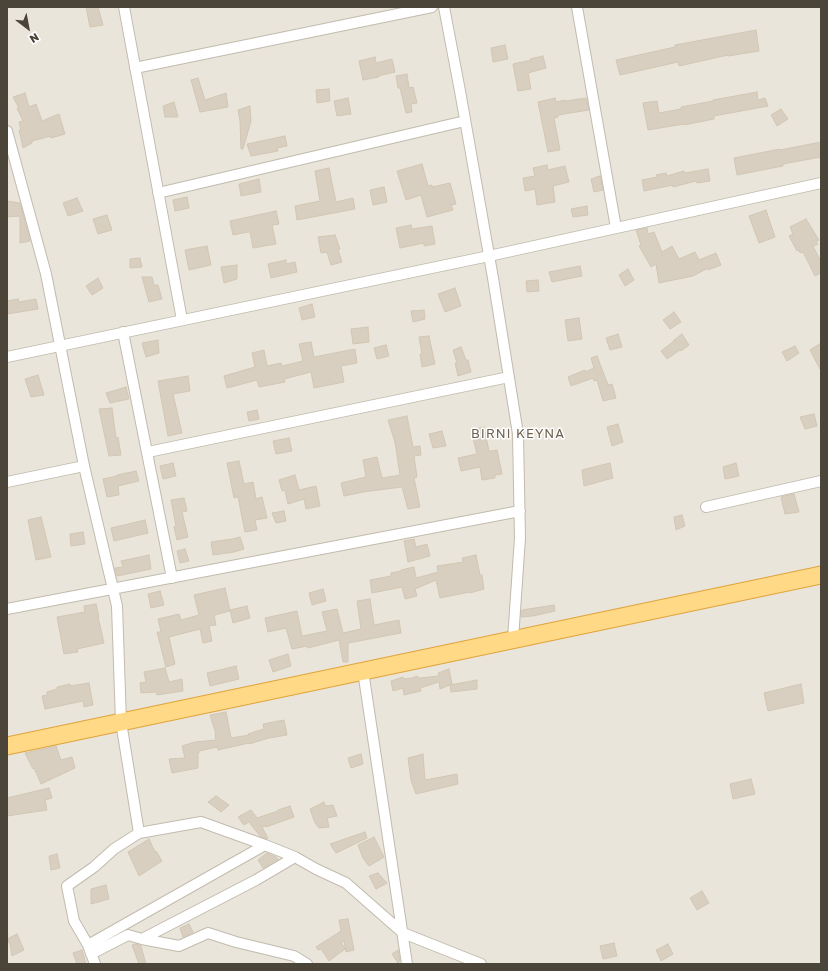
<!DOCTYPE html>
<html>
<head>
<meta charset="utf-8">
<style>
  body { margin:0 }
  #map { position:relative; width:828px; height:971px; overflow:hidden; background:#f6f3ec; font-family:"Golos Text",sans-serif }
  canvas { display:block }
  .frame { position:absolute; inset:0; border:8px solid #4b4439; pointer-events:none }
  .north { position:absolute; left:8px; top:8px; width:40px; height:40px; -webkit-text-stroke:3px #fff; paint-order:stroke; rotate:148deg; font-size:11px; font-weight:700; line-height:16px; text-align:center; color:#4b4439 }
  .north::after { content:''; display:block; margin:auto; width:14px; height:18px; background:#4b4439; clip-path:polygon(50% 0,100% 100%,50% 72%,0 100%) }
</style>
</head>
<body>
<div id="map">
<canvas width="828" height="971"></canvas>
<div class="frame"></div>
<div class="north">N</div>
</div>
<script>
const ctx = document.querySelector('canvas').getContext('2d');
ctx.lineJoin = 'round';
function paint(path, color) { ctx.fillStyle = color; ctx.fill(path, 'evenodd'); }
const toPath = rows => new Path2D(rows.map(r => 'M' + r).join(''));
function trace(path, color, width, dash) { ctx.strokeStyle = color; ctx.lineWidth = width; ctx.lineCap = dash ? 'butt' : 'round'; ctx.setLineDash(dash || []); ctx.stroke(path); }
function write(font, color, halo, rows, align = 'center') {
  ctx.font = font + ' "Golos Text",sans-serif'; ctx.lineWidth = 3; ctx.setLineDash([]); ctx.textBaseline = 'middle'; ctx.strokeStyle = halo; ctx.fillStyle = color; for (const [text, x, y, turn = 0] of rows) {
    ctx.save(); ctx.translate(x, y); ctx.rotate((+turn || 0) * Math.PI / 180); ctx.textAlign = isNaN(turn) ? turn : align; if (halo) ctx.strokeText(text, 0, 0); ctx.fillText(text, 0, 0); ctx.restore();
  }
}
const residential = toPath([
  [7,7,821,7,821,964,7,964]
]);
const building = toPath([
  [86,7,98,7,103,25,90,27,86,7],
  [756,30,759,51,728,56,728,55,679,66,678,62,620,75,616,60,675,47,675,45,756,30],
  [505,45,508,59,493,62,491,48,505,45],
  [543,56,546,68,528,73,531,89,518,91,513,64,531,60,530,59,543,56],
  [375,57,376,63,392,59,395,72,378,76,379,77,363,80,359,61,375,57],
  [407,74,409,88,413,87,417,103,411,104,412,112,406,113,400,88,398,88,396,76,407,74],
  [198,78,205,100,226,93,228,107,200,112,191,80,198,78],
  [329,89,330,101,317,103,316,90,329,89],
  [757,92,758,100,765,98,768,106,714,116,714,119,684,125,684,124,648,130,643,103,657,101,659,113,681,109,681,107,713,101,713,100,757,92],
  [25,93,29,107,36,104,42,121,59,114,65,134,51,138,51,136,32,141,32,143,23,148,19,130,21,130,19,122,23,121,17,108,19,108,13,97,25,93],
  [348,98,351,114,337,116,334,101,348,98],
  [555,98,556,102,565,100,565,101,586,98,589,110,558,115,558,117,554,118,560,150,548,152,538,102,555,98],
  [174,102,178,117,165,117,163,106,174,102],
  [250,106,251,121,243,149,241,149,240,121,238,110,250,106],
  [781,109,788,119,777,126,771,115,781,109],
  [285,136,287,146,277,148,278,151,251,156,247,144,285,136],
  [821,142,821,157,783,164,783,166,737,175,734,158,780,149,780,150,821,142],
  [422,164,428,186,432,185,432,187,450,183,456,204,451,205,453,210,427,217,421,195,406,200,397,171,422,164],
  [547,165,548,170,565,166,569,182,553,186,555,202,537,205,535,189,525,191,523,178,535,176,533,168,547,165],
  [329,168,336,202,353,198,355,209,297,220,295,206,320,201,315,171,329,168],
  [708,169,710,181,697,183,696,181,673,187,673,185,644,191,642,180,657,177,656,175,666,173,667,176,684,171,685,173,708,169],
  [600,176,603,190,594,192,591,179,600,176],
  [259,179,261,192,241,196,239,184,259,179],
  [384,187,387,202,373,205,370,190,384,187],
  [187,197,189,208,175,211,173,200,187,197],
  [77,198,83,211,68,216,63,203,77,198],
  [7,201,20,203,30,241,20,243,20,216,7,217,7,201],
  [587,206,588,215,573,217,571,209,587,206],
  [766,210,775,237,759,243,749,216,766,210],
  [276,211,279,224,272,225,276,244,253,248,250,232,248,232,233,235,230,221,276,211],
  [107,215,112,230,98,234,93,219,107,215],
  [806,219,819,240,816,242,818,244,813,246,821,262,821,273,815,276,803,252,800,253,799,250,797,251,789,236,793,234,790,227,806,219],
  [411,225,412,229,432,226,435,244,424,246,424,243,400,248,396,228,411,225],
  [647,228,648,234,654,232,662,252,672,246,679,259,695,252,699,260,716,253,721,265,708,270,708,268,693,276,659,283,656,264,651,267,639,246,641,245,636,230,647,228],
  [335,235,340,249,338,250,342,262,331,265,327,252,321,253,318,237,335,235],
  [207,246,211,265,189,270,185,250,207,246],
  [140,258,142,267,130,268,130,259,140,258],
  [286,260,286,264,295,262,297,272,271,278,268,264,286,260],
  [237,265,237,279,224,283,221,267,237,265],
  [580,266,582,276,552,282,549,272,580,266],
  [628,269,634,280,625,286,619,275,628,269],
  [142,277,152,277,154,285,158,285,162,299,149,302,142,277],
  [98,278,103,288,92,295,86,286,98,278],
  [538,280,539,291,527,292,526,281,538,280],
  [455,288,461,306,445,312,438,294,455,288],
  [18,299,19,302,36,299,38,309,7,314,7,301,18,299],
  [312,304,315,317,302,320,299,308,312,304],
  [424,310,425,319,413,322,411,311,424,310],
  [674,312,681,322,670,329,663,320,674,312],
  [579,318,582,339,568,341,565,320,579,318],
  [368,327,369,342,353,344,351,329,368,327],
  [618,334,622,347,610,350,606,338,618,334],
  [682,334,689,345,681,351,680,350,667,359,661,351,674,341,674,340,682,334],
  [429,336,435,364,422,367,420,354,422,354,419,337,429,336],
  [158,340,159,353,146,357,142,343,158,340],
  [311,342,314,357,355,349,357,363,341,366,344,382,314,388,311,372,284,379,285,382,259,387,257,380,227,388,224,376,255,367,252,353,264,350,267,366,281,363,282,366,303,361,299,344,311,342],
  [821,343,821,371,810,350,821,343],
  [386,345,389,356,377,359,374,348,386,345],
  [795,346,799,353,787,361,782,352,795,346],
  [461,347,466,360,468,360,471,372,458,376,455,363,457,363,453,350,461,347],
  [597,356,608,385,612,384,616,398,603,401,597,380,594,381,593,378,571,386,568,377,585,370,585,372,594,368,591,358,597,356],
  [38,375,44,395,31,397,25,379,38,375],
  [188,376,190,391,173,394,182,433,168,436,158,381,188,376],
  [126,387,129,399,110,403,106,393,126,387],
  [112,408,116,438,118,437,121,455,109,456,99,409,112,408],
  [257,410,259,419,249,421,247,412,257,410],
  [814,414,817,426,805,429,800,417,814,414],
  [407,416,413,447,420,446,421,455,414,456,417,477,414,478,420,507,408,509,402,487,363,492,344,496,341,483,366,477,363,460,377,457,382,478,400,475,395,442,388,420,407,416],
  [618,424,623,442,612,446,607,427,618,424],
  [484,427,489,451,491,451,497,450,502,474,495,475,495,478,482,480,480,467,461,471,458,458,477,454,471,430,484,427],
  [442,431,446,446,433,448,429,434,442,431],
  [289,438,292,451,276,454,273,441,289,438],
  [239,461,244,484,253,482,256,499,262,497,267,518,255,520,257,530,245,532,238,497,234,498,227,463,239,461],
  [173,463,176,476,163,479,160,466,173,463],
  [610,463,613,478,584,486,582,470,610,463],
  [736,463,739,476,725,479,723,467,736,463],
  [136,471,139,481,118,486,119,495,107,497,103,479,117,476,117,475,136,471],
  [295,475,299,490,316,486,320,506,306,509,304,499,288,504,285,490,282,491,279,480,295,475],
  [792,494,794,494,799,512,785,514,781,497,792,494],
  [184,498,187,511,182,512,188,537,177,540,174,527,176,526,171,500,184,498],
  [284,511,286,521,276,523,272,513,284,511],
  [682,515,685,526,676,530,674,517,682,515],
  [41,517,51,557,36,560,28,520,41,517],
  [145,520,148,533,114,541,111,528,145,520],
  [83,532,85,544,71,546,70,534,83,532],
  [240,537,244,549,234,552,213,555,211,542,232,539,240,537],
  [414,539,416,547,427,544,430,556,408,562,404,541,414,539],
  [185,549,189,561,180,563,177,551,185,549],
  [149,555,151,569,117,576,115,568,123,567,121,561,149,555],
  [476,555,480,575,482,575,484,589,470,593,470,592,440,598,436,580,415,589,417,596,405,599,402,587,372,593,370,580,391,576,391,573,401,571,401,570,414,567,416,578,438,572,437,566,463,562,462,558,476,555],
  [225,588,230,611,214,615,216,625,209,626,212,641,203,643,200,629,169,637,175,664,166,667,157,632,161,632,158,619,179,614,181,620,199,615,194,595,225,588],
  [323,589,326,601,312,605,309,593,323,589],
  [160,591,164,605,151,608,148,594,160,591],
  [370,599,374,625,399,620,401,633,348,643,348,662,343,662,339,640,308,648,307,646,292,649,286,628,268,632,265,618,297,611,302,636,327,631,322,612,337,609,343,633,361,629,357,601,370,599],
  [96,604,99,617,98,617,104,643,77,649,78,652,64,654,57,617,85,612,84,606,96,604],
  [554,605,555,611,533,616,521,617,522,610,554,605],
  [247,606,250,618,233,623,230,610,247,606],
  [288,654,291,666,273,672,269,660,288,654],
  [236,666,239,679,210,686,207,673,236,666],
  [165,668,169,682,182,679,183,691,157,695,156,692,141,693,140,683,146,682,144,672,165,668],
  [449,669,452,684,440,689,439,682,420,688,421,691,404,695,403,688,393,691,391,681,403,677,404,679,412,678,417,676,419,678,439,676,438,673,449,669],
  [477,680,477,689,451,692,450,685,477,680],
  [89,683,93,705,84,707,83,701,45,709,42,696,47,695,47,692,57,689,57,687,70,684,70,686,89,683],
  [801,684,804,703,768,711,764,693,801,684],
  [226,712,231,738,249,735,248,734,264,729,263,724,284,720,287,735,269,738,249,744,249,743,218,750,217,747,199,751,199,753,198,753,198,768,172,773,169,759,185,758,182,746,195,742,216,740,215,734,216,734,210,715,226,712],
  [56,746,61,760,72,757,75,768,41,784,34,768,33,769,25,753,56,746],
  [361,754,363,764,351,768,348,758,361,754],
  [423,754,425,780,457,774,458,784,416,794,411,780,408,758,423,754],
  [751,779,755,794,733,799,730,784,751,779],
  [49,788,52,798,45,800,47,810,7,816,7,798,49,788],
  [216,796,229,805,221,812,208,802,216,796],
  [324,802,325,806,333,805,337,816,327,818,329,827,319,828,315,823,310,809,324,802],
  [290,806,294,817,266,827,265,826,262,827,268,838,266,839,260,836,249,822,244,825,238,817,251,810,257,818,278,811,278,810,290,806],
  [365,832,367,838,336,853,330,844,365,832],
  [374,837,384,857,369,866,363,858,358,845,374,837],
  [149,839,155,852,156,851,162,861,139,876,128,852,149,839],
  [267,853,276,857,278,859,263,868,258,860,267,853],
  [57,854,60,868,51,870,49,856,57,854],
  [378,873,387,883,376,889,369,876,378,873],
  [106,885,109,899,91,904,91,889,106,885],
  [702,891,709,903,697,910,690,898,702,891],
  [348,919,354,950,346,952,344,941,341,942,345,949,329,961,321,949,318,950,316,947,341,931,339,920,348,919],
  [189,924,193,932,183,937,180,928,189,924],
  [17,934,24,950,12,956,10,944,7,939,17,934],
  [614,943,617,956,603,959,600,946,614,943],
  [136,944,141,946,146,964,139,964,132,945,136,944],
  [668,944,673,954,661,961,656,950,668,944],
  [82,950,86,964,77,964,73,953,82,950],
  [398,950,400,961,398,963,392,954,398,950]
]);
const minor = toPath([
  [124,7,182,320],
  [444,7,460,91,493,278,518,434,520,538,513,639],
  [577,7,616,228],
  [135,68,432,7],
  [7,131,46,274,84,466,117,606,121,722,139,833],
  [158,193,465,121],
  [123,332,172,578],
  [7,357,489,256,821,183],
  [148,452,509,377],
  [7,482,84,466],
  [706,507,821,481],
  [7,609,520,511],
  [363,671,407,964],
  [142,939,256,880,295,857],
  [88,945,265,845],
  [91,954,128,935,142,939,179,946,208,933,236,942,294,956,307,964],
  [95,964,88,945,74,921,67,886,94,867,114,849,139,833,201,822,265,845,295,857,316,869,346,883,403,933,481,964]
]);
const trunk = toPath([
  [7,746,821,575]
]);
const quarterNames = [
  ["BIRNI KEYNA",518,434]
];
paint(residential, '#eae5da');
paint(building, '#d8cfc1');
trace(building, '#d3c7b4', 1);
trace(minor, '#c2bbae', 12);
trace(trunk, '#e0a43c', 19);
trace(minor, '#fff', 10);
trace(trunk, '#ffd985', 17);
ctx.letterSpacing = '1px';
write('13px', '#6e6250', '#fff', quarterNames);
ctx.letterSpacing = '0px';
</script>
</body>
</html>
